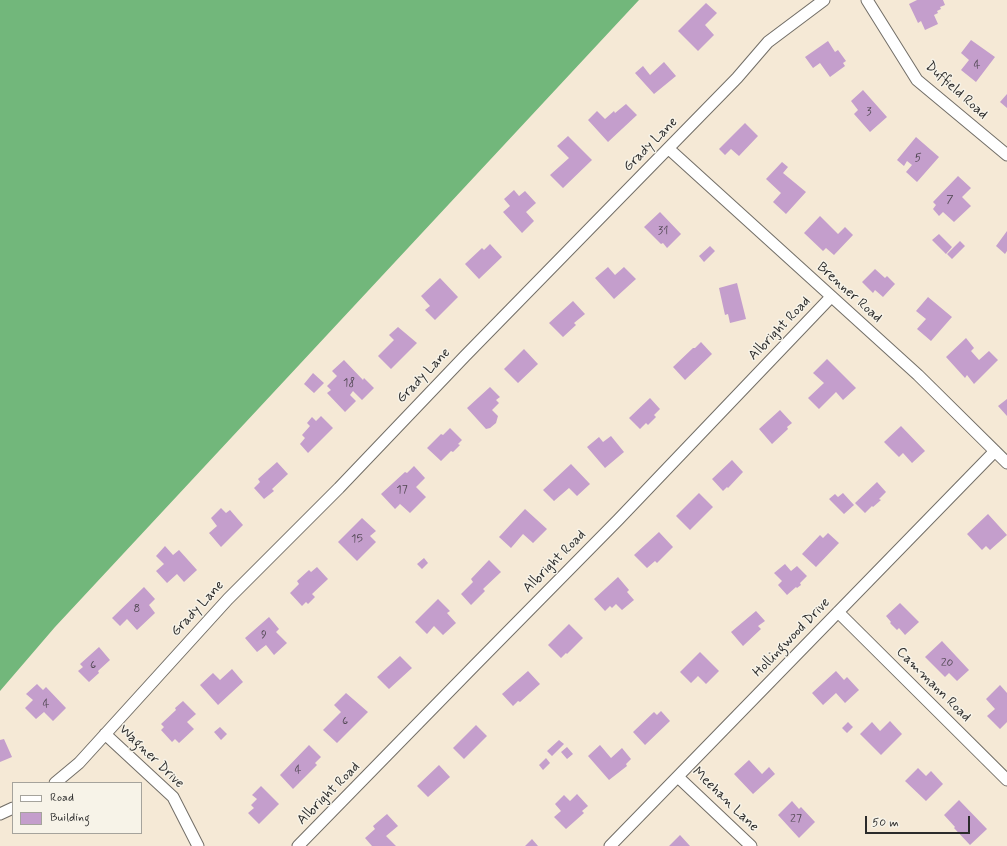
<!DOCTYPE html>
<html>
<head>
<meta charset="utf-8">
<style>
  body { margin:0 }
  #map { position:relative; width:1007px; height:846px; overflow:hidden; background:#f5e9d6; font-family:Mynerve,sans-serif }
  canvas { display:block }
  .legend { position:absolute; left:12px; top:782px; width:130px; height:52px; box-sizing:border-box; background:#f7f3e8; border:1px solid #a5a39c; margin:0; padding:5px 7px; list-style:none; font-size:12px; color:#2b2b2b }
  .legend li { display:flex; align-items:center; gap:8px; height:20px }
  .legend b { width:20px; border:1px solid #a5a39c }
  .scale { position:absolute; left:865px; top:816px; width:105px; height:18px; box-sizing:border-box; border:2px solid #2b2b2b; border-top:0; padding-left:5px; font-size:12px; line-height:14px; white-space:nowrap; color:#2b2b2b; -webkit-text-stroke:3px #f7f3e8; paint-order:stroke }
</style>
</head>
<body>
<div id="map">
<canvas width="1007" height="846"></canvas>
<ul class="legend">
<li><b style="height:5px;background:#fff"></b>Road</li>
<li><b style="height:11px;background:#c49ecc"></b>Building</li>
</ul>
<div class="scale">50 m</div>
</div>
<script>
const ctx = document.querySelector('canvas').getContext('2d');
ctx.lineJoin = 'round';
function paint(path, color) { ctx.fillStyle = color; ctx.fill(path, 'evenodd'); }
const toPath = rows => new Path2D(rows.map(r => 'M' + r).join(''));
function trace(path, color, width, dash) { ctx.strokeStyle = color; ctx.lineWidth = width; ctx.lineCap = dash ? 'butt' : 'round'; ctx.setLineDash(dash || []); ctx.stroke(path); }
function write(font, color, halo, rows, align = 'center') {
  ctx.font = font + ' Mynerve,sans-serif'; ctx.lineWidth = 3; ctx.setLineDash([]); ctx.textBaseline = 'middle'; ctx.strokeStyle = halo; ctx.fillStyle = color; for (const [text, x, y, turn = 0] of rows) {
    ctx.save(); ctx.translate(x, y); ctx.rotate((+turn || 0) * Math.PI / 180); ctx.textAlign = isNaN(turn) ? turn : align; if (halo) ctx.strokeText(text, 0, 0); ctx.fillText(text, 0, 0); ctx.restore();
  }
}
const forest = toPath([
  [0,0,639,0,55,627,0,691]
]);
const building = toPath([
  [917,0,943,0,945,5,940,7,941,9,937,11,938,13,934,15,938,24,925,30,921,21,918,23,909,4],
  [706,3,717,13,705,25,714,35,698,51,678,31],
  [971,40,995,57,976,82,961,70,969,60,961,53],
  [828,41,835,52,838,50,846,61,843,63,845,66,830,77,820,63,813,68,805,57],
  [664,62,676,76,654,94,635,73,643,66,650,75],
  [863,90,887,117,870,132,854,114,858,110,851,101],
  [1007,94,1007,108,1000,102],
  [626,104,637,115,608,142,588,120,597,111,605,119,614,111,615,113],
  [745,123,758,136,739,156,731,149,725,155,719,149],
  [568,136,592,160,563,188,550,175,569,158,557,146],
  [916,137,939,157,917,182,906,172,912,165,907,161,904,166,897,160],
  [782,162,788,167,783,173,806,192,786,214,773,202,781,193,766,179],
  [958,176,971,188,962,197,971,206,954,222,943,212,939,216,933,209,936,205,933,202],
  [514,190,519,196,525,191,536,203,526,212,534,221,522,233,503,212,510,206,504,199],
  [660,212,681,234,667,248,663,243,661,244,644,227],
  [820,216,838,234,845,227,853,235,834,255,826,248,823,251,804,233],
  [1007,231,1007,251,1005,254,996,246],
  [939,234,952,247,946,254,932,240],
  [960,241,965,246,952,259,947,254],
  [490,244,502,257,479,279,465,264,482,248,484,250],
  [710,246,715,251,704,262,699,256],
  [608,267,615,275,624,267,636,279,614,299,595,278],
  [875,269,885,278,887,276,895,284,883,297,875,290,873,293,862,282],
  [440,278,458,297,435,320,425,310,430,306,421,296],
  [737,283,746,319,730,323,728,314,725,315,719,288],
  [928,297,952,317,931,341,917,329,926,319,916,311],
  [573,301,585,314,574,323,576,325,563,337,549,323],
  [398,327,417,343,391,369,378,356,394,340,389,335],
  [966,338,974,348,971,351,979,360,989,351,998,360,974,384,967,375,965,378,946,357],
  [701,342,712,354,685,380,673,367,693,348,695,348],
  [524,349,538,364,518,383,504,369],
  [827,359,856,388,843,400,836,392,819,409,808,398,824,383,813,373],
  [344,360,363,380,364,378,374,388,362,400,353,391,350,395,356,401,345,412,327,393,331,390,327,386,337,376,332,371],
  [313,373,324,383,314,393,304,384],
  [490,387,500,397,496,400,499,403,492,410,498,416,496,423,490,428,486,429,467,408],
  [650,398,660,409,654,415,656,417,648,425,646,423,640,429,629,418],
  [1007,399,1007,416,998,406],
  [780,410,792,423,787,427,788,429,772,444,759,429],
  [321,416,333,428,308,453,300,444,305,438,302,435,310,426,307,423,312,417,316,421],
  [901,426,925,451,912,463,903,453,899,457,884,442],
  [450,428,462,440,458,444,460,445,453,452,451,451,441,461,427,448,441,434,443,435],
  [611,436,624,452,605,468,587,447,599,437,603,442],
  [732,460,743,472,728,488,727,487,723,491,712,479],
  [277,462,288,474,272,489,274,491,264,499,254,488,260,482,258,479],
  [571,464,590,484,577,496,569,488,554,501,543,490],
  [414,466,425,478,416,487,426,497,410,513,400,504,395,509,381,494,405,472,407,473],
  [877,482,886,492,879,499,881,500,873,507,872,506,865,513,855,503],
  [699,493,713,507,690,530,676,516],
  [843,493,854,505,844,514,829,499,835,494,838,497],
  [221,508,226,513,230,510,243,525,221,547,209,533,217,526,211,518],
  [525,509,547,529,533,543,523,534,511,548,499,537],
  [988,514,1007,535,990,550,986,546,982,550,967,534],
  [362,518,376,531,370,536,376,542,357,561,338,542],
  [659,532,673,547,657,563,655,561,647,568,634,555],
  [828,533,839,543,816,567,802,554,820,535,823,538],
  [165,546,173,555,179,550,197,570,184,582,177,574,167,583,156,571,164,564,156,556],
  [424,558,428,563,422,569,417,564],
  [489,560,501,572,483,589,485,591,471,605,461,594,473,582,471,579],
  [785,564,791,571,797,566,807,576,800,583,801,585,797,588,796,587,787,595,778,585,782,581,774,573],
  [317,567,328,579,312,594,315,597,308,604,306,602,302,606,290,593,299,584,297,581,309,570,311,572],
  [618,577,629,590,627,592,634,600,622,610,616,604,612,608,610,606,605,611,594,599],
  [144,587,155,599,149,605,155,613,137,630,127,619,120,626,112,618],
  [438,599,450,611,447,613,456,623,443,635,434,626,427,634,415,622],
  [900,603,919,622,905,635,899,628,897,630,890,623,891,622,886,616],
  [756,611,765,621,758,626,761,629,743,646,731,632],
  [269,617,279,629,276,632,287,643,274,655,266,645,257,652,245,638],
  [569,624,583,638,567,654,566,653,561,658,548,645],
  [942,641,969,670,957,681,949,673,945,677,925,657],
  [99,647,110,660,98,671,99,673,89,682,78,671,83,667,80,664],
  [700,652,719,671,706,684,698,676,691,683,680,672],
  [400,656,412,668,389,689,377,677],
  [232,669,243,682,218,705,200,685,213,673,220,680],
  [528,671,540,684,520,702,518,701,513,706,502,694],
  [836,671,844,680,847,677,859,690,845,703,836,693,823,705,812,693],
  [37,684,43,690,46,687,66,708,53,721,44,712,36,719,25,708,33,700,26,694],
  [1000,685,1007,693,1007,722,1000,729,987,716,995,709,986,699],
  [346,693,368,712,337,743,323,730,341,712,334,705],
  [183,701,196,714,187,722,194,729,179,743,175,739,172,742,161,730,164,727,161,724,176,710,175,708],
  [661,711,670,721,645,745,633,732,654,712,657,715],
  [890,721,902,734,881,755,860,734,872,722,880,731],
  [848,722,853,727,847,733,842,728],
  [476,725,487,736,464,759,453,748],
  [220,727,227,734,221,740,214,732],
  [4,739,12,757,0,762,0,740],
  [559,740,564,744,552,756,547,751],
  [309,745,321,757,315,763,317,765,293,789,280,775],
  [600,745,611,758,622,748,631,759,626,764,627,766,609,780,588,756],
  [567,747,573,754,567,759,561,752],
  [546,758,550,763,543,770,539,765],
  [749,760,762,774,769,767,775,774,753,794,734,774],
  [439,765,450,777,428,797,417,786],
  [918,768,926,776,931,771,943,784,926,801,905,781],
  [261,786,279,804,259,824,248,813,254,808,251,805,257,799,252,795],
  [577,794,588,806,582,811,584,813,566,829,554,817,561,811,555,804,564,795,570,801],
  [959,800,987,829,970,845,954,828,955,827,944,815],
  [792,801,799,809,801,807,815,822,799,838,778,815],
  [387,814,398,826,386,836,396,846,372,846,365,838,375,829,373,826],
  [680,835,690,846,669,846],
  [532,839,538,846,525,846]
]);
const minor = toPath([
  [867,0,917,80,1007,155],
  [669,149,918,375,1007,463],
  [838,612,1007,780],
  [105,734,173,797,198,846],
  [678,777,751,846],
  [55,783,79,763,228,599,339,488,465,356,737,78,768,42,824,0],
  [0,814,13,808],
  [298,846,476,664,618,520,831,297],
  [610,846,995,451]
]);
const numberNames = [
  ["4",977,65],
  ["3",869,112],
  ["5",918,158],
  ["7",950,200],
  ["31",663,231],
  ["18",349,383],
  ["17",402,490],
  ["15",357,539],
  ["8",137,609],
  ["9",264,635],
  ["20",947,663],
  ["6",93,665],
  ["4",46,704],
  ["6",345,721],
  ["4",298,770],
  ["27",796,819]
];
const streetNames = [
  ["Duffield Road",956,91,42],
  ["Grady Lane",651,145,-45],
  ["Brenner Road",849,293,42],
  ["Albright Road",780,329,-46],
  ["Grady Lane",424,376,-46],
  ["Albright Road",555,562,-45],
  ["Grady Lane",198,609,-47],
  ["Hollingwood Drive",792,638,-46],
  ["Cammann Road",933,685,45],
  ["Wagner Drive",151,757,44],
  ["Albright Road",329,794,-45],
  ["Meehan Lane",725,800,44]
];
paint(forest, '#72b77b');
paint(building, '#c49ecc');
trace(minor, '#726e67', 13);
trace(minor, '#fff', 11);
write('12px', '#514853', null, numberNames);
write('14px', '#2b2b2b', '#f7f3e8', streetNames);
</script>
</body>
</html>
